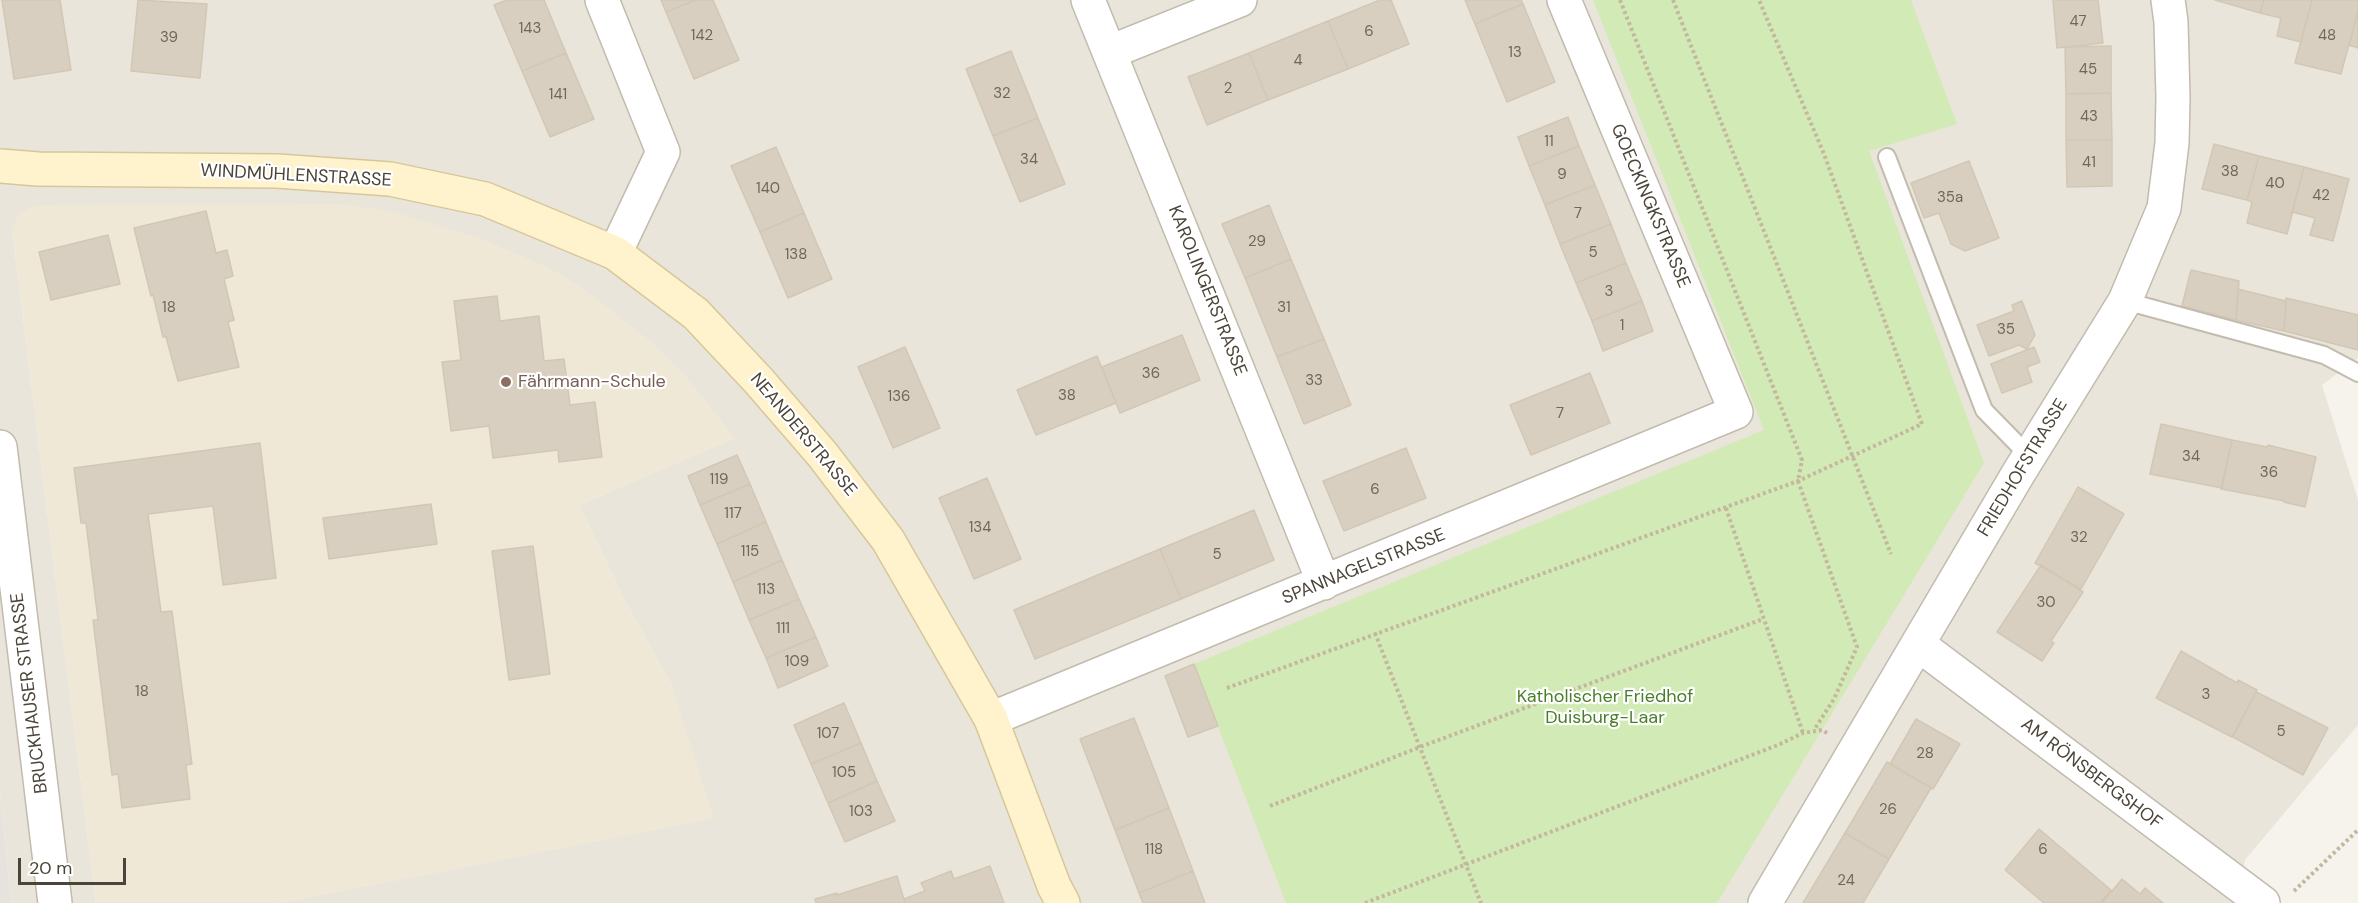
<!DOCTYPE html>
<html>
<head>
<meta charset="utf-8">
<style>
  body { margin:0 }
  #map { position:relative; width:2358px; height:903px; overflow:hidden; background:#f6f3ec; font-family:"DM Sans",sans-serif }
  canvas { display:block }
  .scale { position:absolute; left:18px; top:858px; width:108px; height:27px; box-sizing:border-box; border:3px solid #4b4439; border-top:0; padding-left:8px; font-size:18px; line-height:21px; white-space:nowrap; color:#4b4439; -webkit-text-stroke:4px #fff; paint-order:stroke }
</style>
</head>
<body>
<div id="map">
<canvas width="2358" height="903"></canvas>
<div class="scale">20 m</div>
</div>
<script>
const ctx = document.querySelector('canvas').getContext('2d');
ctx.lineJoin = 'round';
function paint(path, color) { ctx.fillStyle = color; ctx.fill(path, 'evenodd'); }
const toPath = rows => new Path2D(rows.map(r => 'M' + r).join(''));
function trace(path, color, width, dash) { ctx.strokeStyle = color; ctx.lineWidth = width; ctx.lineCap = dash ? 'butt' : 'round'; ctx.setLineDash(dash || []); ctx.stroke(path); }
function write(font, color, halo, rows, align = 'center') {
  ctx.font = font + ' "DM Sans",sans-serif'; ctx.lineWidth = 4.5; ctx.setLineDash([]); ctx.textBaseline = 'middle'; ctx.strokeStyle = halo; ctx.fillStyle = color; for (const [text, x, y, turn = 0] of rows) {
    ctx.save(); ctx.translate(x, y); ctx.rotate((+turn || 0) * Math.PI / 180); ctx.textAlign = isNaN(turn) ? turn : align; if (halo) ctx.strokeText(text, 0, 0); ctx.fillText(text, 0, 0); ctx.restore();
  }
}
const residential = toPath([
  [0,0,2358,0,2358,355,2357,359,2322,385,2358,500,2358,725,2245,860,2238,903,279,903,713,818,670,682,626,603,579,505,734,438,688,380,654,345,580,287,541,264,12,229,96,903,11,903,0,793]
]);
const industrial = toPath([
  [0,793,11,903,0,903]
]);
const education = toPath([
  [343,204,393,212,479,238,541,264,580,287,654,345,688,380,734,438,579,505,626,603,670,682,714,818,279,903,96,903,12,228,19,213,36,205]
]);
const green = toPath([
  [1593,0,1911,0,1957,124,1869,151,1984,463,1717,903,1286,903,1194,664,1764,430]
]);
const building = toPath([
  [2,0,60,0,71,70,14,79,2,0],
  [138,0,207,4,200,78,131,71,138,0],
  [507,0,544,0,566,53,522,71,494,5,507,0],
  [661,0,695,0,666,12,661,0],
  [695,0,713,0,739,60,694,79,666,12,695,0],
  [1380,0,1391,0,1409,44,1348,69,1328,21,1380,0],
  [1465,0,1521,0,1523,4,1475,24,1465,0],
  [2053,0,2098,0,2103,43,2057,48,2053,0],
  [2215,0,2264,0,2260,13,2215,0],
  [2264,0,2312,0,2301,42,2277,36,2281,18,2260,13,2264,0],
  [2312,0,2358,0,2358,11,2341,74,2295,63,2312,0],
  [1523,4,1555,82,1507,102,1475,24,1523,4],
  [2358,11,2358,48,2349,45,2358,11],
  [1328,21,1348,69,1268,100,1249,53,1328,21],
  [2111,46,2111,93,2066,94,2065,47,2111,46],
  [1011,51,1038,118,993,136,966,69,1011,51],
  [566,53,594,119,550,137,522,71,566,53],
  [1249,53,1268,100,1207,125,1188,77,1249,53],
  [2111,93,2112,140,2066,140,2066,94,2111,93],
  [1568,117,1579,146,1529,166,1518,137,1568,117],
  [1038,118,1065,184,1020,202,993,136,1038,118],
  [2066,140,2112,140,2112,186,2067,187,2066,140],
  [2214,144,2259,156,2247,200,2202,189,2214,144],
  [1579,146,1595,185,1545,205,1529,166,1579,146],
  [776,147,804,213,760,232,731,166,776,147],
  [2259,156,2304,167,2287,234,2247,223,2252,202,2247,200,2259,156],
  [1969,161,1999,238,1965,251,1951,244,1939,213,1924,218,1911,183,1969,161],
  [2304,167,2349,179,2333,241,2310,235,2315,218,2292,212,2304,167],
  [1595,185,1611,224,1560,244,1545,205,1595,185],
  [1269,205,1291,259,1245,278,1222,224,1269,205],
  [206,211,216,253,227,250,233,276,224,279,234,320,228,322,239,367,178,381,166,337,163,337,153,295,151,296,134,228,206,211],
  [804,213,832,279,788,298,760,232,804,213],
  [1611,224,1626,263,1576,283,1560,244,1611,224],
  [108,235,120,284,51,300,39,252,108,235],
  [1291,259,1324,339,1277,357,1245,278,1291,259],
  [1626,263,1642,301,1592,321,1576,283,1626,263],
  [2191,270,2239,281,2236,320,2182,306,2191,270],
  [2238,289,2286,301,2284,331,2236,320,2238,289],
  [497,296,500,321,539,316,544,361,564,359,570,405,595,402,602,457,559,462,558,450,493,458,489,426,451,431,442,362,461,360,454,301,497,296],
  [2286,298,2358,315,2358,350,2284,331,2286,298],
  [1642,301,1653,331,1603,351,1592,321,1642,301],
  [2022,301,2035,335,2027,349,2019,345,1989,356,1977,325,2014,311,2012,305,2022,301],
  [1182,335,1200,380,1120,413,1102,367,1182,335],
  [1324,339,1351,405,1304,424,1277,357,1324,339],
  [905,347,940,428,893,448,858,367,905,347],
  [2034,347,2040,362,2027,367,2032,382,2002,393,1991,364,2034,347],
  [1097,356,1116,403,1036,435,1017,390,1097,356],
  [1590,373,1610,423,1531,455,1510,405,1590,373],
  [2161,424,2232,440,2222,488,2150,474,2161,424],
  [2232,440,2267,447,2268,445,2316,457,2305,507,2284,502,2285,501,2221,489,2232,440],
  [260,443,276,578,223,585,213,506,148,514,161,612,172,611,192,764,186,765,190,799,122,808,118,774,112,775,93,620,98,620,86,523,81,523,74,468,260,443],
  [1406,448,1426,498,1344,531,1323,481,1406,448],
  [737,455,750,484,700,505,688,476,737,455],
  [987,478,1021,559,974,579,939,498,987,478],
  [750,484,766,522,717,544,700,505,750,484],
  [2078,487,2124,514,2081,589,2035,563,2078,487],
  [431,504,437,544,329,559,323,518,431,504],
  [1254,510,1274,560,1181,599,1160,549,1254,510],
  [766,522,782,560,733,582,717,544,766,522],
  [533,546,550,674,509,680,492,551,533,546],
  [1160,549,1181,599,1035,659,1014,610,1160,549],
  [782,560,799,599,749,620,733,582,782,560],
  [2041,565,2083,592,2051,641,2054,643,2042,661,1997,632,2041,565],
  [799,599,816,637,766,658,749,620,799,599],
  [816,637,828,666,778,688,766,658,816,637],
  [2181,651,2237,683,2238,680,2257,690,2232,737,2156,698,2181,651],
  [1194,664,1218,726,1188,737,1165,676,1194,664],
  [2256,692,2328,728,2303,775,2233,737,2256,692],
  [844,703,861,743,811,764,794,725,844,703],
  [1134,718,1169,808,1115,830,1080,739,1134,718],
  [1916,719,1960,744,1933,789,1890,764,1916,719],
  [861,743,877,781,828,803,811,764,861,743],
  [1887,762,1931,788,1889,859,1845,833,1887,762],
  [877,781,895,821,845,842,828,803,877,781],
  [1169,808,1193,871,1139,893,1115,830,1169,808],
  [2039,829,2111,890,2100,903,2044,903,2005,870,2039,829],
  [1845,833,1889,859,1863,903,1803,903,1845,833],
  [990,866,1004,903,905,903,904,899,925,891,921,883,951,871,954,879,990,866],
  [1193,871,1205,903,1143,903,1139,893,1193,871],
  [897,876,905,903,816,903,815,899,837,893,837,895,897,876],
  [2122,879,2140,894,2145,888,2163,903,2102,903,2122,879]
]);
const path = toPath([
  [1620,0,1802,460,1798,481,1857,647,1834,699,1814,730],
  [1673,0,1891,554],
  [1726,508,1803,733],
  [1375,633,1481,903],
  [1227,688,1798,481,1922,424,1824,154,1759,0],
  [1270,806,1420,747,1763,619],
  [2294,891,2358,830],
  [1365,903,1778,745,1803,733,1822,730,1827,733]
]);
const lane = toPath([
  [1887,157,1984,410,2029,456],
  [2125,301,2324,355,2358,373]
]);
const street = toPath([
  [602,0,663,152,615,253],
  [1088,0,1324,583],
  [1110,52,1240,0],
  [0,447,55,903],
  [1919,645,2263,903],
  [991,719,1736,412,1564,0],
  [1765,903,2018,474,2125,301,2164,208,2172,143,2173,98,2171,22,2168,0]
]);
const secondary = toPath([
  [0,166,38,169,277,171,390,179,485,199,615,253,696,314,758,380,822,454,888,540,991,719,1054,886,1063,903]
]);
const markers = [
  [506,382,6,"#8d6e63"]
];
const numberNames = [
  ["47",2078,22],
  ["143",530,29],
  ["6",1369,32],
  ["142",702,36],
  ["48",2327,36],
  ["39",169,38],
  ["13",1515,53],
  ["4",1298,61],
  ["45",2088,70],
  ["2",1228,89],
  ["32",1002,94],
  ["141",558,95],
  ["43",2089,117],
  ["11",1549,142],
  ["34",1029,160],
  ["41",2089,163],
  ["38",2230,172],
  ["9",1562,175],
  ["40",2275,184],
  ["140",768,189],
  ["42",2321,196],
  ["35a",1950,198],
  ["7",1578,214],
  ["29",1257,242],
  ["5",1593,253],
  ["138",796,255],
  ["3",1609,292],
  ["18",169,308],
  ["31",1284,308],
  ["1",1622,326],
  ["35",2006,330],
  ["36",1151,374],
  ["33",1314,381],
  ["38",1067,396],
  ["136",899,397],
  ["7",1560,414],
  ["34",2191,457],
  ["36",2269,473],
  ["119",719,480],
  ["6",1375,490],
  ["117",733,514],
  ["134",980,528],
  ["32",2079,538],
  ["115",750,552],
  ["5",1217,555],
  ["113",766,590],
  ["30",2046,603],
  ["111",783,629],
  ["109",797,662],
  ["18",142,692],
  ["3",2206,695],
  ["5",2281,732],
  ["107",828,734],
  ["28",1925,754],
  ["105",844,773],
  ["26",1888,810],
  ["103",861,812],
  ["118",1154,850],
  ["6",2043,850],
  ["24",1846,881]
];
const streetNames = [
  ["WINDMÜHLENSTRASSE",296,176,3],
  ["GOECKINGKSTRASSE",1650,206,67],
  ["KAROLINGERSTRASSE",1207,291,68],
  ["NEANDERSTRASSE",803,435,50],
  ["FRIEDHOFSTRASSE",2023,468,-59],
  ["SPANNAGELSTRASSE",1364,567,-22],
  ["BRUCKHAUSER STRASSE",30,693,-97],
  ["AM RÖNSBERGSHOF",2091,774,37]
];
const educationNames = [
  ["Fährmann-Schule",518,382]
];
const parkNames = [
  ["Katholischer Friedhof",1605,697],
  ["Duisburg-Laar",1605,718]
];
paint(residential, '#eae5da');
paint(industrial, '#e6e2dd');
paint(education, '#efe8d6');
paint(green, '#d2eab5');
paint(building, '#d8cfc1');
trace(building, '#d3c7b4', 1.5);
trace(lane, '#c2bbae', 20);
trace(street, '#c2bbae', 36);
trace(secondary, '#d6c79b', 36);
trace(path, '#c4b79f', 4, [3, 3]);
trace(lane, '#fff', 16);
trace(street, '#fff', 33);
trace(secondary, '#fff3cd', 33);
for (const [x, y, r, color] of markers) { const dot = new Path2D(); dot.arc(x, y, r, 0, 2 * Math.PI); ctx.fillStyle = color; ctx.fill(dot); trace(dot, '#fff', 2); }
write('15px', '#6e675b', null, numberNames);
write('18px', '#4b4439', '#fff', streetNames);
write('18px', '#785e54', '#fff', educationNames, 'left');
write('18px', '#4a7f2a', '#fff', parkNames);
</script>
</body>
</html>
